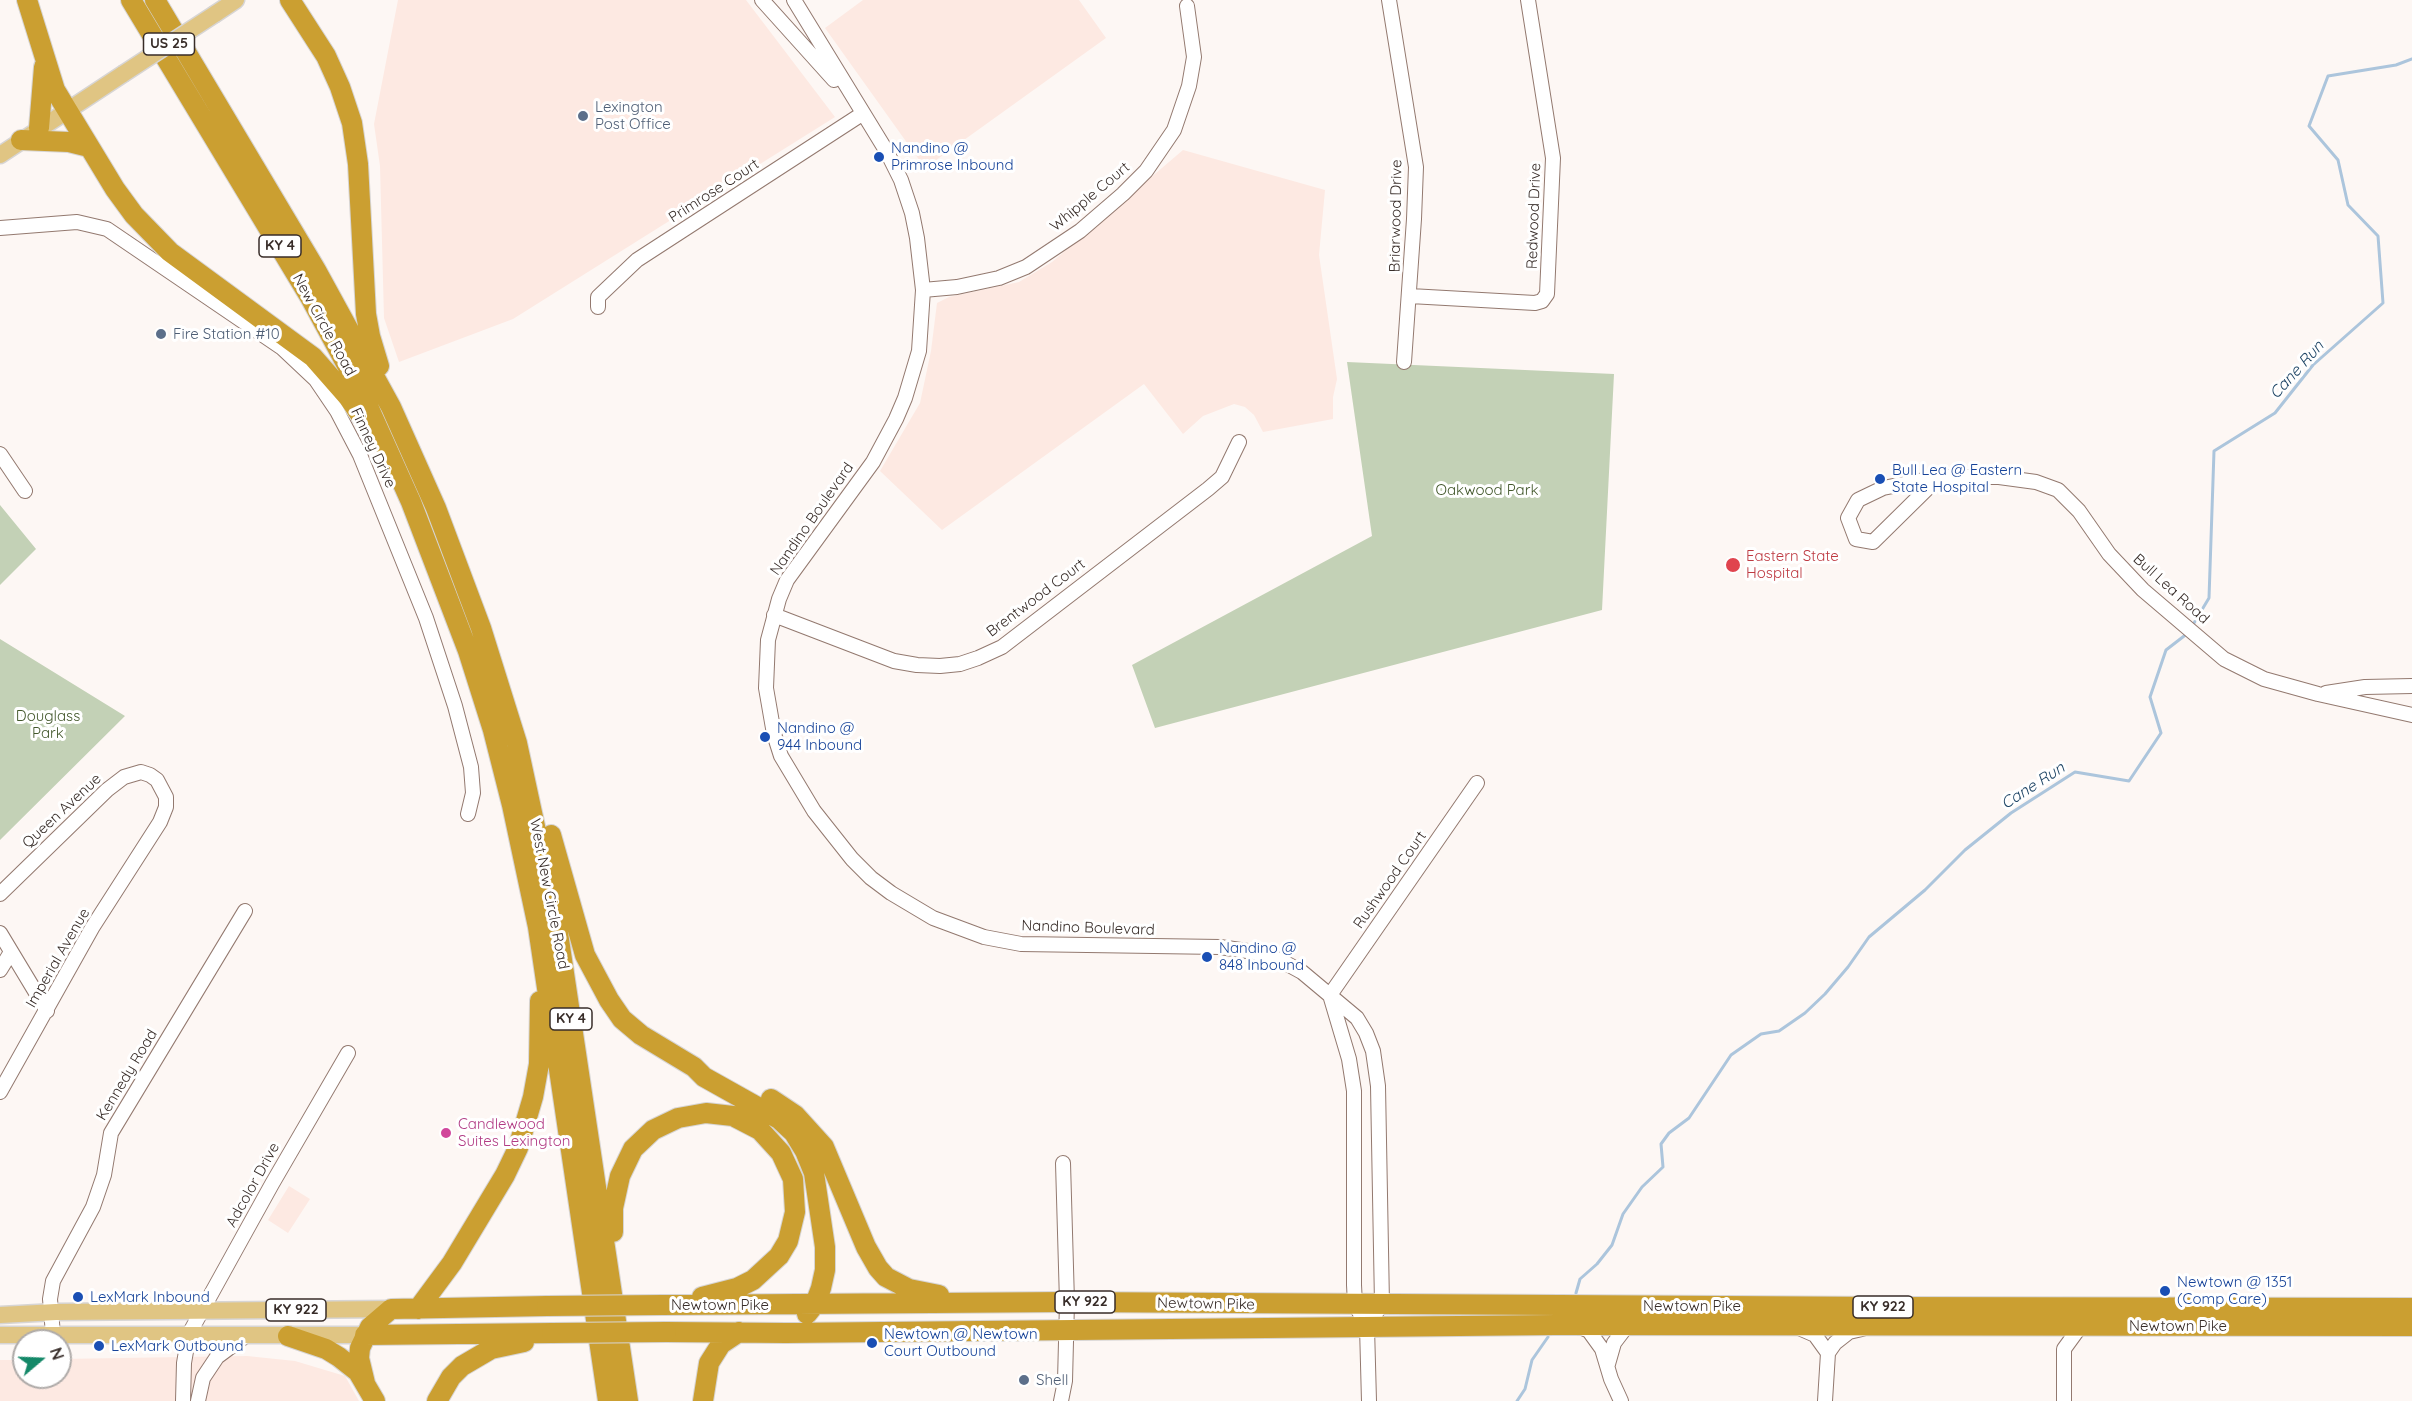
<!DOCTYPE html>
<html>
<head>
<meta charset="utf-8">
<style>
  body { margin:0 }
  #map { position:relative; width:2412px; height:1401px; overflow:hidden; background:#fdf7f4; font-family:Quicksand,sans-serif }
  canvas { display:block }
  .north { position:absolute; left:12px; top:1329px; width:60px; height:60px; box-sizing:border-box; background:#fff; border:2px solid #afaba9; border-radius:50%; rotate:71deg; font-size:16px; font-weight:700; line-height:24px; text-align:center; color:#382d29 }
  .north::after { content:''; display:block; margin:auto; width:21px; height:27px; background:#148868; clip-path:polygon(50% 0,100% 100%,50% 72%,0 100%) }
</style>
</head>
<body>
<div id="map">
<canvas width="2412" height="1401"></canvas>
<div class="north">N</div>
</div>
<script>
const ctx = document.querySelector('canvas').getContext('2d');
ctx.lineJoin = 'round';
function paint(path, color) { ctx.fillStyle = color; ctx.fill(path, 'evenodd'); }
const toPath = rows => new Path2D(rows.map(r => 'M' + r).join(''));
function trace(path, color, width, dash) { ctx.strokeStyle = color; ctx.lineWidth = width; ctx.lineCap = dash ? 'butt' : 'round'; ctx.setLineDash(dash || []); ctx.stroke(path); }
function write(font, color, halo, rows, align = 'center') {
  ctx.font = font + ' Quicksand,sans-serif'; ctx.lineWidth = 6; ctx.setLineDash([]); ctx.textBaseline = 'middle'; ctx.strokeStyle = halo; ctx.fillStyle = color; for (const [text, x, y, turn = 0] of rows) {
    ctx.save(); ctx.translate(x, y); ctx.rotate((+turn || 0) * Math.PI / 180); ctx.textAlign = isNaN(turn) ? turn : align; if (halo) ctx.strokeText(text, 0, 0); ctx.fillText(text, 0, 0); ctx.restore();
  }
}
const industrial = toPath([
  [398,0,746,0,835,117,513,319,399,362,384,318,380,166,374,124],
  [863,0,1079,0,1106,38,925,168,825,28],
  [1183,150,1325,190,1319,255,1337,379,1333,397,1333,419,1263,432,1254,415,1245,407,1234,404,1203,416,1183,434,1144,384,942,530,880,471,920,403,931,351,937,303,949,297,1019,282,1052,262],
  [289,1186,310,1199,288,1233,268,1220],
  [247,1356,295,1361,345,1376,359,1401,0,1401,0,1360,24,1360,24,1377,60,1377,60,1359]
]);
const green = toPath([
  [1347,362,1614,374,1602,610,1155,728,1132,665,1372,536],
  [0,505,36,549,0,585],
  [0,639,125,716,0,840]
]);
const stream = toPath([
  [2191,628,2209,598,2214,451,2275,413,2313,365,2383,303,2378,236,2348,205,2338,160,2309,126,2328,76,2396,65,2412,59],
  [1576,1293,1580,1279,1597,1264,1612,1245,1623,1214,1642,1187,1663,1167,1661,1144,1669,1133,1689,1118,1731,1055,1761,1034,1779,1031,1805,1013,1825,994,1848,967,1869,937,1925,890,1965,850,2011,813,2075,772,2129,781,2161,733,2150,697,2166,650,2188,633],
  [1517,1401,1525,1389,1532,1360,1548,1337]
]);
const minor = toPath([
  [762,0,834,80],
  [794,0,887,152,901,180,912,213,917,238,923,290,919,351,905,398,896,419,873,462,787,580,779,599,768,640,766,688,774,734,781,756,814,811,852,859,871,878,891,893,933,918,984,937,1021,944,1220,947,1254,952,1280,960,1302,972,1357,1018,1366,1033,1373,1051,1378,1086,1382,1304,1367,1327],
  [1389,0,1416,167,1414,219,1404,362],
  [0,228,77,222,107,229,282,348,316,380,337,411,360,455,426,618,455,706,471,767,473,793,468,814],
  [923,290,957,287,999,278,1026,267,1080,231,1123,194,1146,171,1174,130,1189,86,1194,57,1187,6],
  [1410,296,1535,303,1542,301,1547,294,1553,158,1528,0],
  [598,307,598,297,637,260,862,114],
  [0,454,25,491],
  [1939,477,1873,542,1856,539,1848,518,1858,500,1883,488,1939,477,1999,477,2036,482,2058,490,2079,511,2109,554,2143,590,2224,659,2264,679,2318,694,2412,715],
  [774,615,894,661,917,665,940,666,960,664,978,658,1002,647,1208,489,1222,477,1239,442],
  [2326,693,2365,687,2412,686],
  [0,894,107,790,124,777,141,772,150,775,157,780,166,797,166,807,160,822,92,928,0,1092],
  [0,933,47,1011],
  [0,970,11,952],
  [1330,995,1349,1059,1354,1091,1354,1285,1355,1304,1367,1327,1369,1401],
  [1330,995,1477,783],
  [1578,1326,1589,1331,1602,1349,1611,1379,1621,1401],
  [1799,1328,1815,1335,1828,1353],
  [53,1334,50,1299,53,1281,93,1207,104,1175,111,1133,245,911],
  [1608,1364,1614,1343,1627,1326],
  [183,1401,184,1363,189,1334,272,1184,348,1053],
  [198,1401,203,1378,217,1357,248,1334],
  [1061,1401,1065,1381,1067,1302,1063,1163],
  [1825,1401,1828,1353,1835,1343,1849,1332,1862,1329],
  [2064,1401,2064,1349,2080,1327]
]);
const major = toPath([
  [215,14,236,0],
  [0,155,123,74],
  [0,1315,56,1312,391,1309],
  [0,1335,365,1335]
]);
const highway = toPath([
  [27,0,55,90,115,189,134,215,170,252,313,357,349,398,362,417],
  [131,0,310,297,363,395,411,502,468,651,493,730,512,805,538,927,608,1401],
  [155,0,316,270,391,407,436,508,481,628,517,743,558,933,628,1401],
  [290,0,326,56,340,87,352,123,358,164,366,314,370,336,379,366],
  [39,128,44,67],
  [21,140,69,142,89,147],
  [551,835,585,955,609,1000,622,1019,641,1035,694,1067,704,1077,779,1119,794,1133,805,1151,814,1173,825,1247,825,1270,821,1288,815,1304,807,1314],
  [771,1099,795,1115,824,1147,866,1247,878,1268,886,1277,909,1289,939,1295],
  [613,1232,613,1208,620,1176,633,1149,653,1130,678,1118,706,1113,733,1116,760,1130,781,1153,793,1179,795,1212,788,1241,779,1256,753,1280,737,1288,702,1297],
  [662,1305,1067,1302,1887,1307,2412,1308],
  [418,1309,452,1263,505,1175,518,1148,533,1097,539,1064,540,1001],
  [666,1332,786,1333,1555,1325,2412,1326],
  [365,1335,552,1333],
  [288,1336,326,1349,339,1357,358,1372,375,1401],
  [365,1383,359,1358,360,1348,370,1327,391,1309,547,1306],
  [437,1401,451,1377,462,1366,491,1349,524,1342],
  [703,1401,709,1363,721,1344,739,1332]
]);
const majorBridge = toPath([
  [123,74,215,14]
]);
const highwayBridge = toPath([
  [547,1306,662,1305],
  [552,1333,666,1332]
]);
const markers = [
  [583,116,6,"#5c6f8a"],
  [879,157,6,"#1a4fb4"],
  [161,334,6,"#5c6f8a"],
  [1880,479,6,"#1a4fb4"],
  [1733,565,8,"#e0444e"],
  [765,737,6,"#1a4fb4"],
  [1207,957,6,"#1a4fb4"],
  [446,1133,6,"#d1479c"],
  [2165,1291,6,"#1a4fb4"],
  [78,1297,6,"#1a4fb4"],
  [872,1343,6,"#1a4fb4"],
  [99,1346,6,"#1a4fb4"],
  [1024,1380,6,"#5c6f8a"]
];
const shields = [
  [169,44,51],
  [280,246,42],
  [571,1019,42],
  [1085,1302,60],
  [1883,1307,60],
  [296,1310,60]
];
const shieldNames = [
  ["US 25",169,44],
  ["KY 4",280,246],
  ["KY 4",571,1019],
  ["KY 922",1085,1302],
  ["KY 922",1883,1307],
  ["KY 922",296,1310]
];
const serviceNames = [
  ["Lexington",595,107],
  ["Post Office",595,124],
  ["Fire Station #10",173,334],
  ["Shell",1036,1380]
];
const transitNames = [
  ["Nandino @",891,148],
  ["Primrose Inbound",891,165],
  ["Bull Lea @ Eastern",1892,470],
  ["State Hospital",1892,487],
  ["Nandino @",777,728],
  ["944 Inbound",777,745],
  ["Nandino @",1219,948],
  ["848 Inbound",1219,965],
  ["Newtown @ 1351",2177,1282],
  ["(Comp Care)",2177,1299],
  ["LexMark Inbound",90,1297],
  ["Newtown @ Newtown",884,1334],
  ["Court Outbound",884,1351],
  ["LexMark Outbound",111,1346]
];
const streetNames = [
  ["Primrose Court",714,191,-33],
  ["Whipple Court",1090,197,-40],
  ["Briarwood Drive",1396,216,-89],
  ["Redwood Drive",1534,216,-88],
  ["New Circle Road",324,325,61],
  ["Finney Drive",373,448,65],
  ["Nandino Boulevard",812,519,-55],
  ["Bull Lea Road",2171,589,42],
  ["Brentwood Court",1036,598,-37],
  ["Queen Avenue",62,811,-43],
  ["Rushwood Court",1390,880,-55],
  ["West New Circle Road",549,894,79],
  ["Nandino Boulevard",1088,928,2],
  ["Imperial Avenue",58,958,-60],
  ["Kennedy Road",127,1075,-59],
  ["Adcolor Drive",253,1185,-61],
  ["Newtown Pike",1206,1304,1],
  ["Newtown Pike",720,1305],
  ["Newtown Pike",1692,1306],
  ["Newtown Pike",2178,1326]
];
const parkNames = [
  ["Oakwood Park",1487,490],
  ["Douglass",48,716],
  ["Park",48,733]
];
const healthNames = [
  ["Eastern State",1746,556],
  ["Hospital",1746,573]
];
const hotelNames = [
  ["Candlewood",458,1124],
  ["Suites Lexington",458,1141]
];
const waterNames = [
  ["Cane Run",2297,370,-48],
  ["Cane Run",2033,786,-33]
];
paint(industrial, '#fde9e2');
paint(green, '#c3d1b6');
trace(stream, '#acc5dc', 3);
trace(minor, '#93796f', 16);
trace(major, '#d7d5d4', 19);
trace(highway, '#d7d5d4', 22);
trace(minor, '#fff', 14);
trace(major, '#e0c583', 16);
trace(highway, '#cb9f31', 20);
trace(majorBridge, '#d7d5d4', 19, []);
trace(highwayBridge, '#d7d5d4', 22, []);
trace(majorBridge, '#e0c583', 16);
trace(highwayBridge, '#cb9f31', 20);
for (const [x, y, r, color] of markers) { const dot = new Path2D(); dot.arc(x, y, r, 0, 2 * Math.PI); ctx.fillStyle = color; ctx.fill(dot); trace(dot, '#fff', 2); }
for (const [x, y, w] of shields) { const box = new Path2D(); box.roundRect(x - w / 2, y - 11, w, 22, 4.5); ctx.fillStyle = '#fff'; ctx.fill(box); trace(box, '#382d29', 1.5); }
write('bold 14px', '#382d29', null, shieldNames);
write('15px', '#4e5e75', '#fff', serviceNames, 'left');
write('15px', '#164399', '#fff', transitNames, 'left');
write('15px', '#382d29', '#fff', streetNames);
write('15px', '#42572b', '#fff', parkNames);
write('15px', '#be3a42', '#fff', healthNames, 'left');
write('15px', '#b23c85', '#fff', hotelNames, 'left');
write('italic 16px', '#1c4364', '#fff', waterNames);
</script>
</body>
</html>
